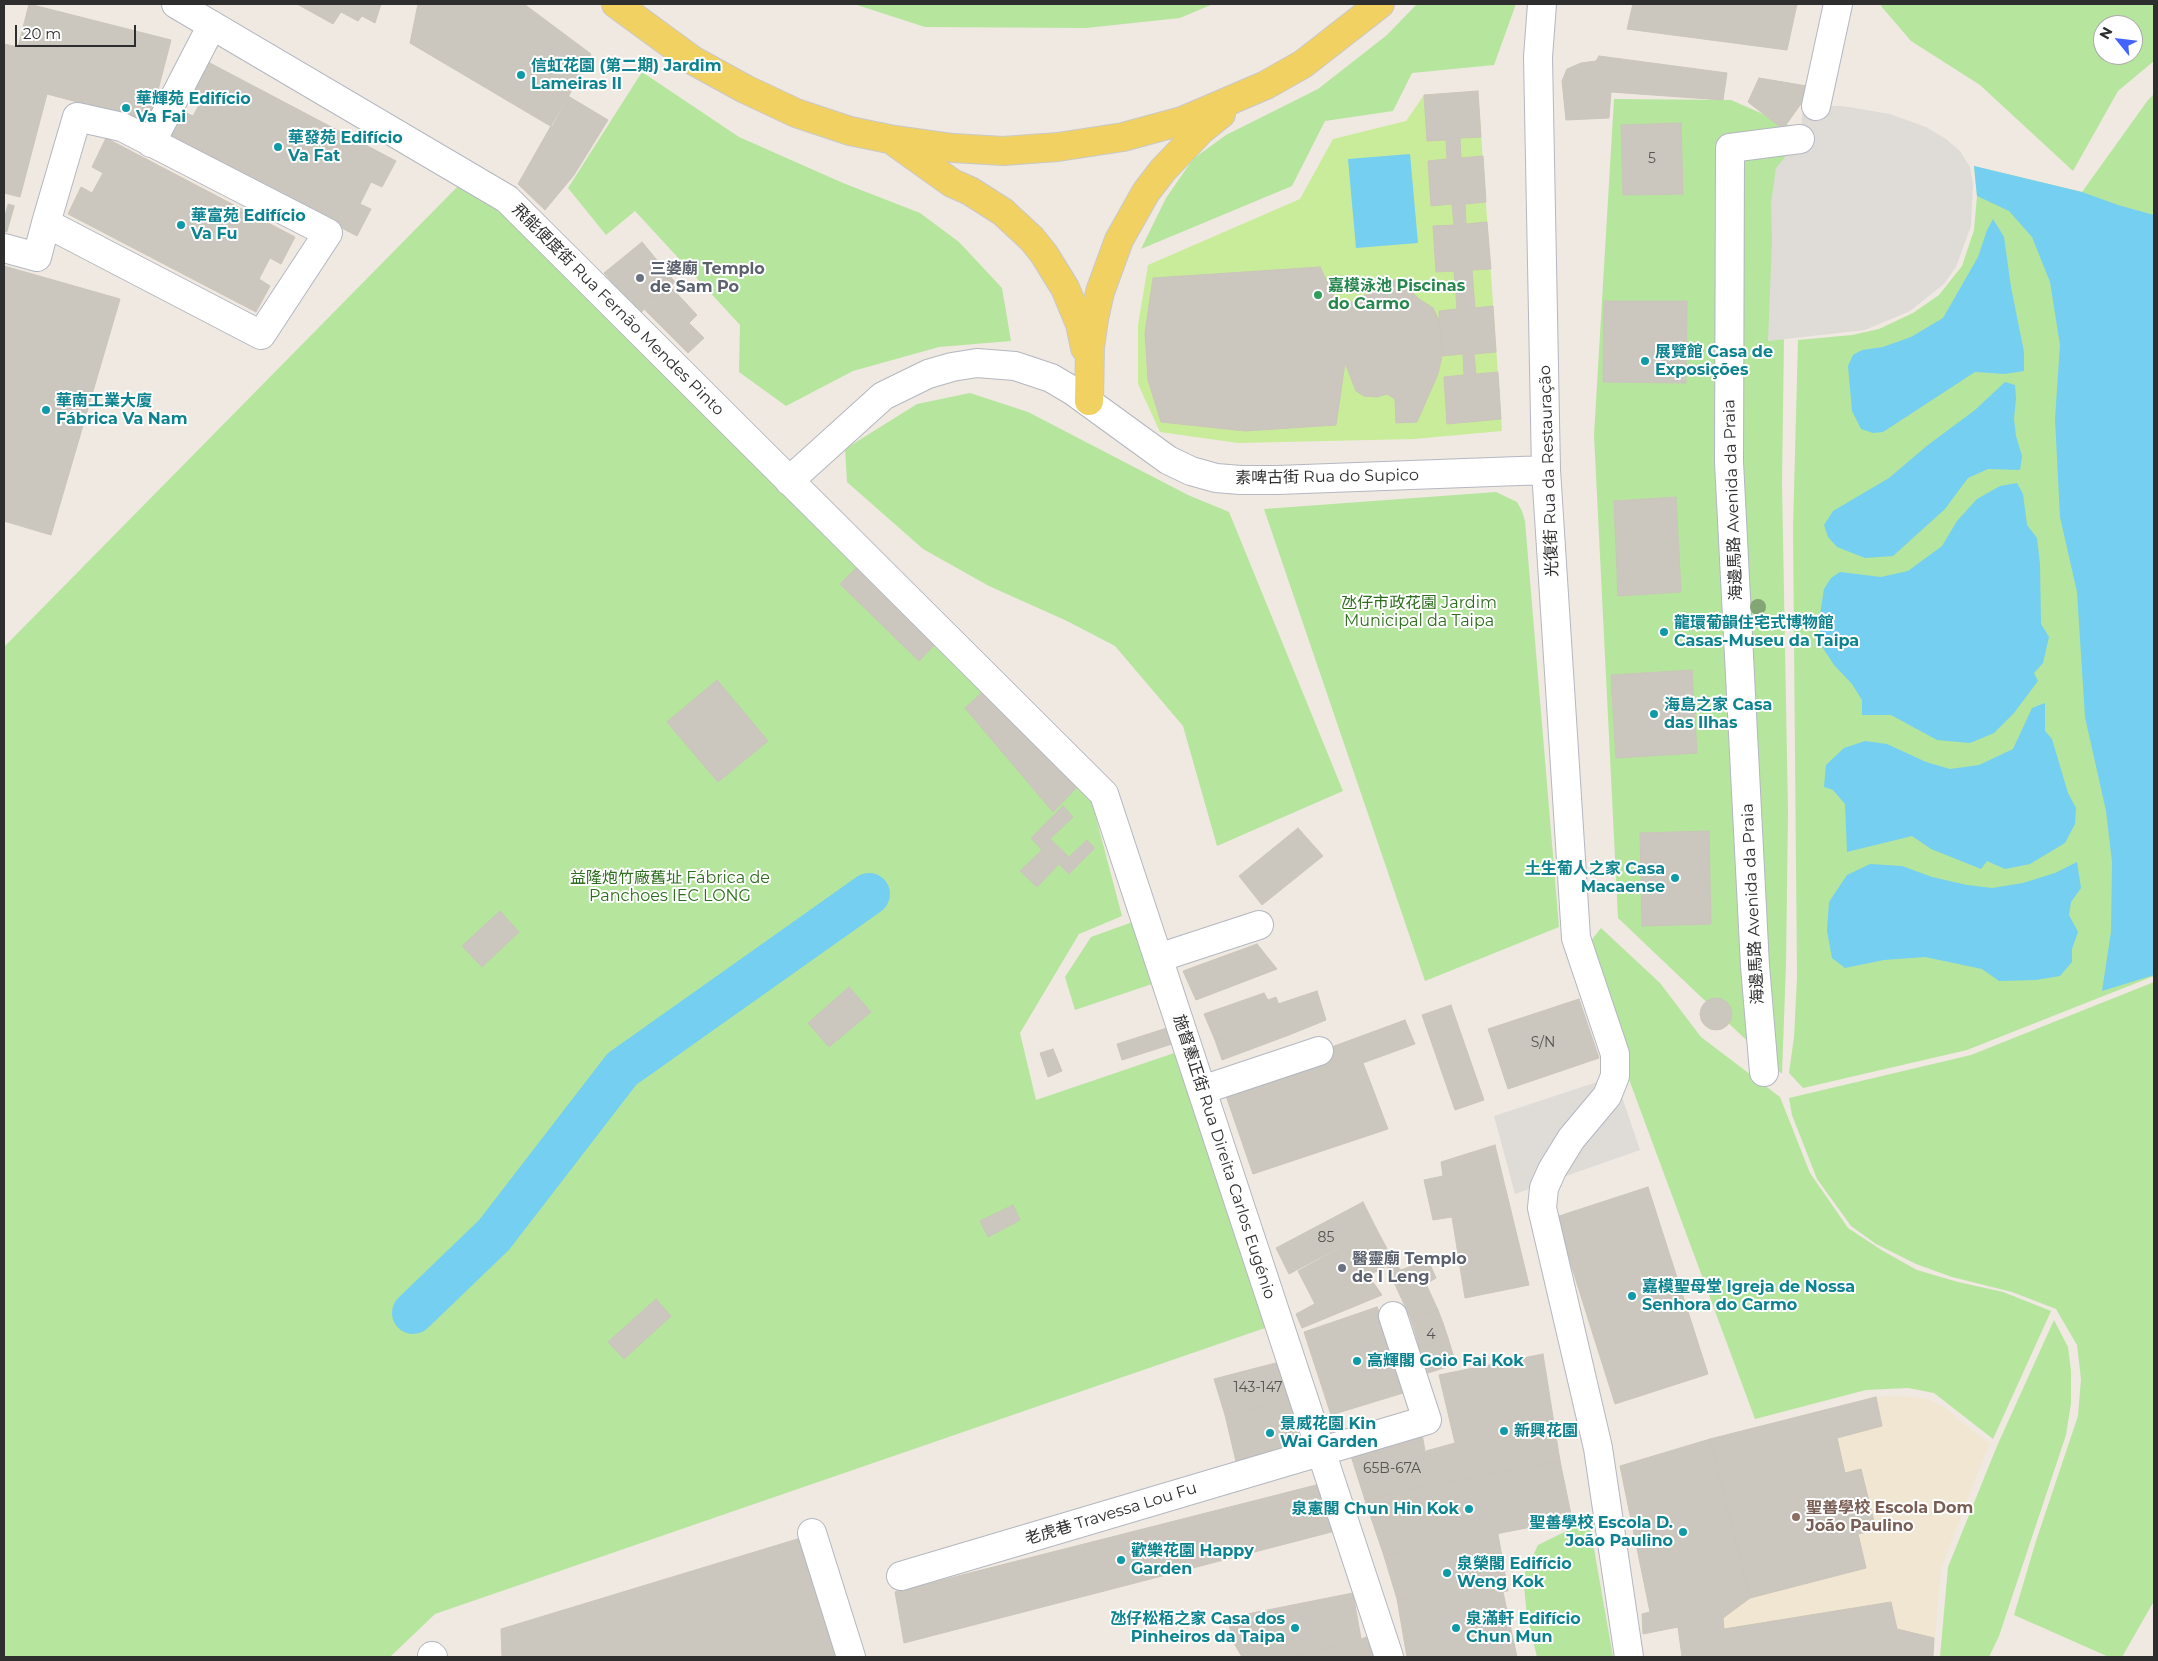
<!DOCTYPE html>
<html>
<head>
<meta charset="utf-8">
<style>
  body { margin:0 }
  #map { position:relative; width:2158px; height:1661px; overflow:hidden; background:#efe9e1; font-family:Montserrat,sans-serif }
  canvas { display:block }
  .frame { position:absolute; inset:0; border:5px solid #2e2e2e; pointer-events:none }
  .north { position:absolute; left:2093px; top:15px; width:50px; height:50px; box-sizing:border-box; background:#fff; border:1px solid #ababab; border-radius:50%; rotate:299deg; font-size:14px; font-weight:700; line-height:20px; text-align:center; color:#2e2e2e }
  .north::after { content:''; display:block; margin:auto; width:18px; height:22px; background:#4264fb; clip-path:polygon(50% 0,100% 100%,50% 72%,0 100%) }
  .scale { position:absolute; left:15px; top:25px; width:121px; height:22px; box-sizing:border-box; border:2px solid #2e2e2e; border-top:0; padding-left:6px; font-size:15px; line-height:18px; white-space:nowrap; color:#2e2e2e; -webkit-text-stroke:4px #fff; paint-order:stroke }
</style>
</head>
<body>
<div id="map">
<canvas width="2158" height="1661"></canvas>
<div class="frame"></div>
<div class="north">N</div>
<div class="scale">20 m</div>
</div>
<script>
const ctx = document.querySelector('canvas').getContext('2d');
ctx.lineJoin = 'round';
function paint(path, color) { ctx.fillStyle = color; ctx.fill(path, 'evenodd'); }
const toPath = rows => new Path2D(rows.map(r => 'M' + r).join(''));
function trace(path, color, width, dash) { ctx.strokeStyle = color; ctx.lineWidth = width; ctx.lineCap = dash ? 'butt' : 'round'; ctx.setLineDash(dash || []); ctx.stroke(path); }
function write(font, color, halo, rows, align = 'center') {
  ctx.font = font + ' Montserrat,"Noto Sans SC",sans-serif'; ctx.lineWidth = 4; ctx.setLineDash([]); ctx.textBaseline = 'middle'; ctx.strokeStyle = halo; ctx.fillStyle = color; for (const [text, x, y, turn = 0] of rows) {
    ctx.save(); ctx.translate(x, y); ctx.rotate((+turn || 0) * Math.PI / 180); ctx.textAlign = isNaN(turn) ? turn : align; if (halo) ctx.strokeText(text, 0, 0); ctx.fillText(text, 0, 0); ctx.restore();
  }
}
const education = toPath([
  [1902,1396,1927,1399,1944,1407,1989,1444,1941,1568,1933,1657,1682,1657,1678,1627,1643,1634,1642,1614,1650,1612,1620,1466,1710,1439,1876,1397]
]);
const green = toPath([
  [854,4,1213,4,1180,18,1086,28,925,27],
  [1417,4,1516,4,1494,65,1412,73,1393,111,1325,121,1292,186,1141,249,1166,198,1193,159,1226,135,1318,89,1387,35],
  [1882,4,2154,4,2154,61,2118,91,2073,171,1980,85,1911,41,1881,6],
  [2103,25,2133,25,2133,55,2103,55],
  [642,72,739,137,843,183,920,213,959,242,1002,288,1011,341,939,347,853,371,786,406,739,372,740,325,635,211,606,235,568,188],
  [2154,94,2154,976,1967,1050,1803,1088,1789,1073,1794,1037,1797,978,1793,529,1798,340,1852,335,1879,329,1913,313,1939,295,1962,266,1974,230,1977,196,1974,166,2082,192,2148,100],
  [1614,99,1731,100,1795,128,1786,188,1782,484,1788,812,1786,964,1782,1074,1618,918,1594,435],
  [465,179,1017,693,1074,754,1093,806,1122,916,1079,934,1020,1033,1036,1100,1186,1049,1265,1328,435,1614,390,1657,4,1657,4,647],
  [970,393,1028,412,1188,495,1229,512,1343,791,1217,846,1183,726,1115,646,1067,621,989,586,923,549,847,482,845,449,917,404],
  [1496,492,1517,502,1522,511,1525,521,1559,927,1425,981,1264,509],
  [1141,919,1161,981,1075,1010,1065,977,1091,937],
  [1601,928,1660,983,1701,1037,1780,1097,1810,1173,1848,1228,1883,1251,1917,1270,1958,1282,2003,1292,2051,1311,1993,1439,1934,1393,1908,1388,1866,1390,1755,1419,1627,1074,1590,942],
  [2154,982,2154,1601,2122,1657,2109,1657,2014,1615,2036,1541,2078,1416,2081,1379,2077,1345,2056,1309,2012,1292,1952,1277,1916,1264,1876,1244,1851,1226,1817,1179,1792,1115,1789,1098,1971,1055],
  [2054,1320,2068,1347,2071,1371,2071,1403,2066,1435,1999,1636,1989,1657,1940,1657,1948,1567,1997,1446],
  [1589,1520,1613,1657,1537,1657,1527,1616,1523,1577,1538,1545]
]);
const pitch = toPath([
  [1478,91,1502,431,1414,439,1238,443,1160,432,1138,384,1138,325,1148,265,1300,199,1333,139,1406,121,1424,95]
]);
const plaza = toPath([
  [1803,106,1843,106,1890,114,1926,127,1946,139,1960,151,1970,167,1973,184,1971,226,1956,267,1944,284,1910,311,1865,330,1768,341,1772,242,1771,203,1776,168,1800,139],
  [1615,1076,1640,1150,1515,1194,1494,1116]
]);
const water = toPath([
  [1410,154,1418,243,1356,248,1348,159],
  [1974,166,2082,192,2118,205,2154,215,2154,975,2102,991,2111,932,2112,862,2106,811,2085,717,2077,592,2060,517,2055,419,2060,345,2050,282,2032,237,2009,211,1977,196],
  [1993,219,2004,237,2011,287,2024,352,2024,371,2005,374,1975,372,1883,432,1873,433,1861,429,1852,411,1848,366,1853,355,1862,350,1883,347,1911,337,1943,318,1978,257,1987,230],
  [2005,382,2015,385,2016,398,2014,419,2016,436,2022,456,2020,470,1988,469,1968,478,1945,509,1893,556,1865,558,1837,547,1828,537,1824,525,1833,511,1889,478,1928,445,1975,410],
  [2017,483,2023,494,2027,525,2037,538,2040,564,2041,624,2049,637,2043,663,2034,673,2038,681,2014,713,1994,733,1970,743,1937,740,1891,715,1862,715,1862,700,1852,684,1834,665,1821,645,1819,621,1824,589,1831,578,1840,572,1881,577,1908,571,1942,546,1957,521,1977,499,2000,486],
  [2045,703,2045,731,2052,739,2068,793,2076,808,2075,824,2065,843,2030,864,2005,869,1987,861,1981,869,1931,849,1912,836,1847,852,1845,804,1833,790,1824,787,1826,765,1844,748,1865,741,1887,744,1926,762,1950,769,1979,765,2013,749,2032,708],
  [2077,862,2081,888,2071,902,2069,915,2078,932,2072,949,2072,962,2060,976,2036,980,1999,981,1982,969,1925,957,1884,960,1845,968,1832,958,1827,931,1829,902,1847,875,1870,864,1902,866,1932,877,1967,885,1992,888,2023,883,2055,873]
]);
const canal = toPath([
  [413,1313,494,1235,622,1069,869,894]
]);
const building = toPath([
  [29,4,171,40,150,121,47,94,20,197,4,193,4,44,18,47,29,4],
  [297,4,381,4,375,23,362,16,358,21,341,12,333,24,297,4],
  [418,4,524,4,591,54,552,127,410,43,418,4],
  [1633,4,1797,4,1787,50,1627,29,1633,4],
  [1599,56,1727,73,1723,100,1611,92,1609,118,1566,120,1562,81,1567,69,1581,63,1596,61,1599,56],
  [208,62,396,161,382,187,371,182,360,204,371,209,357,236,168,137,182,111,193,116,204,96,192,91,208,62],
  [1759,78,1813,87,1783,129,1748,102,1759,78],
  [1478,91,1481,137,1460,138,1461,158,1483,156,1486,202,1465,204,1466,224,1487,222,1491,269,1472,270,1475,308,1493,306,1496,352,1474,354,1476,374,1498,372,1501,419,1447,424,1444,377,1464,375,1463,354,1442,356,1439,311,1457,309,1454,271,1436,272,1433,226,1454,225,1452,204,1431,206,1428,161,1447,159,1446,140,1427,141,1424,95,1478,91],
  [568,96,608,120,574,175,545,210,518,184,568,96],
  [1681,123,1683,194,1623,195,1621,125,1681,123],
  [106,138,295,237,281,264,270,258,259,279,270,286,256,312,68,214,81,187,92,193,103,173,92,167,106,138],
  [642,242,675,282,639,314,604,273,642,242],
  [4,266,120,299,51,535,4,521,4,266],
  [1320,267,1340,308,1398,278,1419,299,1433,308,1440,322,1442,356,1438,374,1417,422,1396,423,1395,399,1387,394,1377,397,1364,396,1356,391,1345,363,1336,425,1245,431,1161,422,1148,380,1145,333,1153,278,1320,267],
  [670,286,697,315,689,323,704,338,688,353,645,310,670,286],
  [1604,301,1687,301,1686,383,1603,382,1604,301],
  [1676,497,1681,592,1618,596,1614,501,1676,497],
  [863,561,943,636,919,661,840,584,863,561],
  [1692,670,1697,753,1616,758,1611,675,1692,670],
  [717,680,768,741,718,782,667,722,717,680],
  [989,686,1081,783,1053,812,965,708,989,686],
  [1063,806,1073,817,1050,839,1069,857,1087,840,1095,848,1069,874,1059,864,1037,887,1020,871,1042,850,1031,838,1063,806],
  [1298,828,1323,856,1262,905,1239,876,1298,828],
  [1709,831,1711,924,1642,926,1640,833,1709,831],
  [500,911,519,932,482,967,462,946,500,911],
  [1257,944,1277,969,1196,1000,1183,971,1257,944],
  [849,987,871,1012,829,1047,808,1023,849,987],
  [1317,991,1326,1020,1289,1035,1278,1004,1317,991],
  [1264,993,1268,1000,1276,997,1283,1016,1215,1040,1204,1014,1264,993],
  '1700 1014a16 16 0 1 1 32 0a16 16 0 1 1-32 0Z',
  [1579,999,1599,1058,1508,1089,1488,1029,1579,999],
  [1451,1005,1484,1100,1455,1110,1422,1015,1451,1005],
  [1283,1016,1289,1035,1222,1060,1215,1040,1283,1016],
  [1405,1020,1415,1044,1363,1063,1388,1129,1253,1174,1223,1087,1405,1020],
  [1167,1028,1172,1044,1122,1060,1117,1044,1167,1028],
  [1053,1049,1062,1071,1048,1077,1040,1053,1053,1049],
  [1495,1145,1529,1285,1465,1298,1452,1217,1433,1220,1424,1180,1443,1176,1441,1162,1495,1145],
  [1648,1187,1708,1374,1615,1404,1556,1217,1648,1187],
  [1363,1202,1376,1228,1289,1274,1276,1248,1363,1202],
  [1013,1205,1020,1220,988,1237,980,1221,1013,1205],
  [1376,1228,1394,1262,1315,1304,1298,1271,1376,1228],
  [1428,1260,1436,1278,1426,1284,1438,1310,1410,1317,1386,1265,1394,1262,1401,1270,1428,1260],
  [1368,1275,1382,1295,1302,1328,1296,1314,1368,1275],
  [656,1299,671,1316,624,1359,608,1342,656,1299],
  [1377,1307,1413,1390,1331,1415,1304,1332,1377,1307],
  [1438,1310,1443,1323,1415,1332,1410,1317,1438,1310],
  [1443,1323,1448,1338,1419,1348,1415,1332,1443,1323],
  [1448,1338,1456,1364,1428,1373,1419,1348,1448,1338],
  [1543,1354,1560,1461,1431,1485,1426,1451,1455,1443,1439,1375,1543,1354],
  [1291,1359,1302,1398,1225,1415,1214,1379,1291,1359],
  [1876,1397,1882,1426,1837,1438,1845,1473,1861,1469,1876,1530,1858,1534,1866,1568,1750,1598,1710,1439,1876,1397],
  [1302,1398,1316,1451,1238,1470,1225,1415,1302,1398],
  [1421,1428,1431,1485,1365,1500,1350,1453,1421,1428],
  [1710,1439,1750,1598,1723,1618,1724,1629,1891,1602,1897,1629,1934,1638,1933,1657,1682,1657,1678,1627,1643,1634,1642,1614,1650,1612,1620,1466,1710,1439],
  [1560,1461,1572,1519,1384,1556,1365,1500,1431,1485,1560,1461],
  [1328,1482,1343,1529,904,1643,895,1592,1328,1482],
  [1498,1534,1508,1591,1397,1599,1384,1556,1498,1534],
  [804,1537,837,1657,502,1657,501,1629,804,1537],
  [1503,1592,1517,1657,1407,1657,1397,1599,1503,1592],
  [1353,1593,1361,1639,1293,1657,1242,1657,1235,1645,1227,1618,1353,1593],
  [1378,1633,1383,1657,1293,1657,1361,1639,1378,1633]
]);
const minorTunnel = toPath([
  [4,217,11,219]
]);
const minor = toPath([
  [176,4,507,199,1104,794,1389,1657],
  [1542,4,1538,57,1546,470,1576,938,1615,1054,1615,1076,1607,1096,1571,1139,1552,1170,1544,1188,1542,1208,1598,1448,1629,1657],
  [1816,106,1838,4],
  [151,143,212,25],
  [4,248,37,257,46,223,77,117,122,127,328,233,261,335,46,223],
  [789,481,883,396,928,374,952,367,977,363,1015,366,1051,378,1073,391,1168,460,1191,471,1216,478,1241,480,1277,480,1546,470],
  [1158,958,1259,925],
  [1764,1072,1755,966,1729,462,1730,148,1800,139],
  [1202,1090,1319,1051],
  [812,1533,851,1657],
  [901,1576,1427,1420,1393,1316],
  [432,1656,433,1657]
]);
const major = toPath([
  [616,4,694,61,745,89,796,113,850,131,889,139,953,148,1003,151,1058,147,1123,137,1182,121,1266,85,1303,64,1380,4],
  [896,143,952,183,970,191,1003,212,1032,239,1044,254,1065,288,1080,324,1085,348],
  [1089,401,1090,347,1094,319,1100,292,1119,240,1146,192,1163,170,1201,130,1221,114]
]);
const trees = [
  [1758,607]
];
const markers = [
  [521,75,5,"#0f9aa8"],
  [126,108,5,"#0f9aa8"],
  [278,147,5,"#0f9aa8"],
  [181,225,5,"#0f9aa8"],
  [640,278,5,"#6b7280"],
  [1318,295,5,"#2e9e5b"],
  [1645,361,5,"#0f9aa8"],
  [46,410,5,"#0f9aa8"],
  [1664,632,5,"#0f9aa8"],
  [1654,714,5,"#0f9aa8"],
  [1675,878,5,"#0f9aa8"],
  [1342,1268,5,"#6b7280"],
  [1632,1296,5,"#0f9aa8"],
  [1357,1361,5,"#0f9aa8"],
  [1504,1431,5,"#0f9aa8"],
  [1270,1433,5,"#0f9aa8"],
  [1469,1509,5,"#0f9aa8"],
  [1796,1517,5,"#8d6e63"],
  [1683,1532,5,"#0f9aa8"],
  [1121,1560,5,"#0f9aa8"],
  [1447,1573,5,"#0f9aa8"],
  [1295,1628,5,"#0f9aa8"],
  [1456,1628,5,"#0f9aa8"]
];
const numberNames = [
  ["5",1652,159],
  ["S/N",1543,1043],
  ["85",1326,1238],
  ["4",1431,1335],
  ["143-147",1258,1388],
  ["65B-67A",1392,1469]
];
const cultureNames = [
  ["信虹花園 (第二期) Jardim",531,66],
  ["Lameiras II",531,84],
  ["華輝苑 Edifício",136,99],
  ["Va Fai",136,117],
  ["華發苑 Edifício",288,138],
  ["Va Fat",288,156],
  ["華富苑 Edifício",191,216],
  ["Va Fu",191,234],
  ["展覽館 Casa de",1655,352],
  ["Exposições",1655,370],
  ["華南工業大廈",56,401],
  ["Fábrica Va Nam",56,419],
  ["龍環葡韻住宅式博物館",1674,623],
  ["Casas-Museu da Taipa",1674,641],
  ["海島之家 Casa",1664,705],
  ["das Ilhas",1664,723],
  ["土生葡人之家 Casa",1665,869,"right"],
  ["Macaense",1665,887,"right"],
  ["嘉模聖母堂 Igreja de Nossa",1642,1287],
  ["Senhora do Carmo",1642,1305],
  ["高輝閣 Goio Fai Kok",1367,1361],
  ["景威花園 Kin",1280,1424],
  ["Wai Garden",1280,1442],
  ["新興花園",1514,1431],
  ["泉憲閣 Chun Hin Kok",1459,1509,"right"],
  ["聖善學校 Escola D.",1673,1523,"right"],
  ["João Paulino",1673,1541,"right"],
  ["歡樂花園 Happy",1131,1551],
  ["Garden",1131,1569],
  ["泉榮閣 Edifício",1457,1564],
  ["Weng Kok",1457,1582],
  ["氹仔松栢之家 Casa dos",1285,1619,"right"],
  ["Pinheiros da Taipa",1285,1637,"right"],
  ["泉滿軒 Edifício",1466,1619],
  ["Chun Mun",1466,1637]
];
const worshipNames = [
  ["三婆廟 Templo",650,269],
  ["de Sam Po",650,287],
  ["醫靈廟 Templo",1352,1259],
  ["de I Leng",1352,1277]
];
const leisureNames = [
  ["嘉模泳池 Piscinas",1328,286],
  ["do Carmo",1328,304]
];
const streetNames = [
  ["飛能便度街 Rua Fernão Mendes Pinto",618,310,45],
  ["光復街 Rua da Restauração",1549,471,-92],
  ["素啤古街 Rua do Supico",1327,477,-1],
  ["海邊馬路 Avenida da Praia",1733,500,-92],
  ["海邊馬路 Avenida da Praia",1753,904,-93],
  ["施督憲正街 Rua Direita Carlos Eugénio",1224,1157,72],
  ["老虎巷 Travessa Lou Fu",1111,1514,-17]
];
const parkNames = [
  ["氹仔市政花園 Jardim",1419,603],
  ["Municipal da Taipa",1419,621],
  ["益隆炮竹廠舊址 Fábrica de",670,878],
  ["Panchoes IEC LONG",670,896]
];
const educationNames = [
  ["聖善學校 Escola Dom",1806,1508],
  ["João Paulino",1806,1526]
];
paint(education, '#f0e6d1');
paint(green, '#b6e59e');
paint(pitch, '#c9ec9a');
paint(plaza, '#dfdcd8');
paint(water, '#75cff0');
trace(canal, '#75cff0', 42);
paint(building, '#cbc7bf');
trace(building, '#cbc5ba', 1);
trace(minorTunnel, '#c8c4bd', 28, [28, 14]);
trace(minor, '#b4b7c1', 30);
trace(major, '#c9c9c9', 30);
trace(minor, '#fff', 28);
trace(major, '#f2d163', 28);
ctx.fillStyle = '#84a574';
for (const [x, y] of trees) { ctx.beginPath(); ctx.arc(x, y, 8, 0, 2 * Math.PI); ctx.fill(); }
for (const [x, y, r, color] of markers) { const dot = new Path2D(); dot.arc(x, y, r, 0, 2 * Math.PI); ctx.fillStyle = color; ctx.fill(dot); trace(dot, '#fff', 2); }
write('14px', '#555452', null, numberNames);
write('bold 16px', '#0d838f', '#fff', cultureNames, 'left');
write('bold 16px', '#5b616d', '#fff', worshipNames, 'left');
write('bold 16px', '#27864d', '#fff', leisureNames, 'left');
write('16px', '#2e2e2e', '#fff', streetNames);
write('16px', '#2c6e1b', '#fff', parkNames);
write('bold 16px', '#785e54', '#fff', educationNames, 'left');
</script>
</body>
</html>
